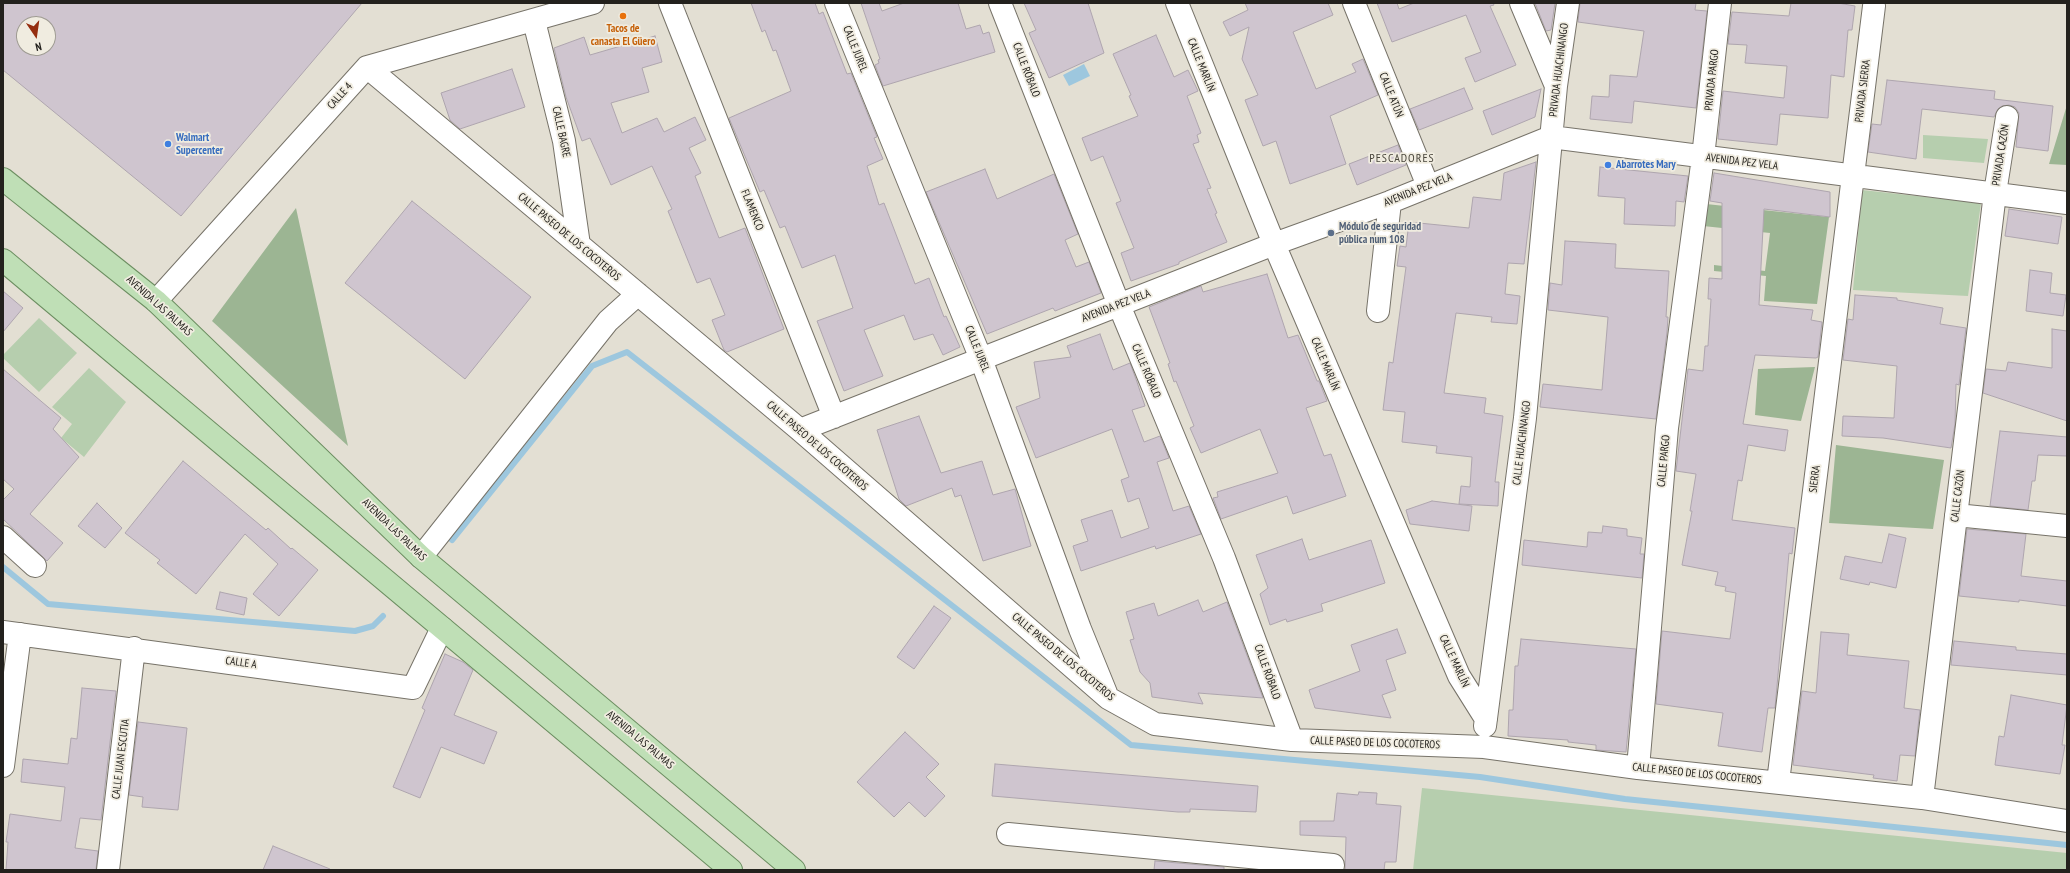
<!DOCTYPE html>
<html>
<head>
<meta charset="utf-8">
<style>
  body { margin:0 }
  #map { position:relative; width:2070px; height:873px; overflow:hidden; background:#e3dfd3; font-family:"PT Sans Narrow",sans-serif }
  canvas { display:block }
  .frame { position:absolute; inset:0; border:4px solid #23211d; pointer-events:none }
  .north { position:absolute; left:16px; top:16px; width:40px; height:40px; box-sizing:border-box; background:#f0ece0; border:1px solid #9e9b92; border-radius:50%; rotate:167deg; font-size:11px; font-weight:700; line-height:16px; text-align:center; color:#23211d }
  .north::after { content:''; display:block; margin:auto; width:14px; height:18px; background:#952e0f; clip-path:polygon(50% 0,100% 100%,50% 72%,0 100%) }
</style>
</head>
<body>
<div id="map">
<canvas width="2070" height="873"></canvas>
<div class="frame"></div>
<div class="north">N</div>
</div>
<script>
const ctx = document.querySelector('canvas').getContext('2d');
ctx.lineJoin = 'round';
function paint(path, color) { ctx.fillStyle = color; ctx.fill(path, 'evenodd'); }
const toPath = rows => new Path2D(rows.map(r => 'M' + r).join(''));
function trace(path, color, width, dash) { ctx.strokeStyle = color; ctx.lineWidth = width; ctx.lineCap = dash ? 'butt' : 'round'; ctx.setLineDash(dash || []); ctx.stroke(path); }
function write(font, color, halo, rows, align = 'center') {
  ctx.font = font + ' "PT Sans Narrow",sans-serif'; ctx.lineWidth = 3.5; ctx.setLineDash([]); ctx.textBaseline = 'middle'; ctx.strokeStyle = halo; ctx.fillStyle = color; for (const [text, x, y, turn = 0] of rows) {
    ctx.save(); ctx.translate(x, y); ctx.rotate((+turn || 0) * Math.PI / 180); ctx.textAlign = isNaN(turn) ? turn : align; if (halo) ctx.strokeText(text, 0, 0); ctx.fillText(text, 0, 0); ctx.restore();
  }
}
const green = toPath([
  [1923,135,1988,139,1984,163,1923,158],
  [1862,190,1981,203,1968,296,1853,290],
  [39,318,77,353,39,392,3,358,3,355],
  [89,368,126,402,84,457,61,438,72,424,52,407],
  [1422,788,2067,853,2067,870,1413,870]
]);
const forest = toPath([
  [2067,105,2067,165,2049,164],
  [1706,204,1829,217,1817,304,1764,301,1766,276,1714,271,1714,265,1765,271,1770,233,1703,226],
  [296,208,348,446,212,321],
  [1815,367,1801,421,1755,415,1758,369],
  [1836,445,1944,460,1933,529,1829,523]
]);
const water = toPath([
  [1084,64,1090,76,1069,86,1063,75]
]);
const stream = toPath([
  [452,540,592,366,627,352,1131,745,1480,777,1625,799,2067,845],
  [3,567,48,604,355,631,373,626,383,616]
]);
const building = toPath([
  [3,3,362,3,181,216,3,70,3,3],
  [24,24,48,24,48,48,24,48,24,24],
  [751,3,815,3,819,14,823,12,847,74,851,73,877,137,874,138,883,159,867,166,879,205,884,203,915,284,929,278,944,317,946,316,960,347,943,355,933,334,914,340,904,315,864,330,883,376,844,391,817,321,853,308,835,255,802,268,785,226,780,228,764,190,760,192,729,118,791,91,776,50,773,51,765,30,762,32,751,3],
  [861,3,879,3,882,11,904,3,958,3,966,29,980,25,983,34,989,32,995,52,883,86,875,65,879,63,878,60,880,59,861,3],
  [1024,3,1088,3,1104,53,1049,78,1029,33,1036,30,1024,3],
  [1245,3,1328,3,1333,15,1293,32,1316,89,1356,72,1352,64,1363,59,1378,95,1330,116,1346,164,1290,184,1276,141,1263,146,1245,100,1258,95,1242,59,1249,27,1230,36,1223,22,1248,10,1245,3],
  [1377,3,1397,3,1399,9,1414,3,1493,3,1494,5,1490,6,1516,65,1475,82,1465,58,1481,52,1466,15,1392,42,1377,3],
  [1535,3,1555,3,1551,30,1546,31,1535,3],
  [1580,3,1696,3,1695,10,1707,11,1696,108,1634,101,1632,123,1590,119,1592,96,1609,97,1610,75,1637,77,1644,31,1578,22,1580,3],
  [1791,3,1838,3,1855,6,1852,30,1848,30,1844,77,1831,75,1828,118,1780,114,1777,145,1718,139,1723,91,1784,98,1787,66,1745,63,1747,45,1728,44,1732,12,1789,16,1791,3],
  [1156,35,1174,77,1188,70,1198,91,1187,96,1201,133,1197,135,1199,142,1193,144,1211,188,1207,189,1217,213,1215,214,1227,242,1179,262,1179,264,1131,281,1121,253,1134,248,1116,203,1121,201,1103,156,1091,161,1082,138,1138,116,1129,96,1131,95,1113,54,1156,35],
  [655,36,662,62,642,68,649,92,611,103,622,133,657,118,664,132,695,117,706,140,689,148,701,173,695,176,719,238,745,228,784,329,727,352,724,350,712,320,725,315,710,278,697,283,668,211,672,209,652,166,611,185,590,138,582,141,566,97,554,48,584,37,590,55,655,36],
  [512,69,525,107,460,129,450,120,441,93,512,69],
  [1887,80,1995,91,1994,99,2053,106,2048,151,2016,147,2019,113,2015,107,2009,105,2002,106,1998,109,1994,117,1922,109,1916,159,1868,152,1872,124,1881,125,1887,80],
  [1464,88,1473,109,1419,130,1410,109,1464,88],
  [1541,89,1535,117,1492,135,1483,111,1541,89],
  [1398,145,1406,165,1357,185,1349,164,1398,145],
  [1536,162,1524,264,1508,263,1505,294,1520,296,1517,324,1491,322,1492,317,1456,313,1444,393,1486,398,1484,413,1503,416,1495,482,1499,482,1498,506,1459,504,1461,486,1470,487,1472,457,1436,453,1437,446,1402,442,1405,412,1383,410,1389,362,1393,363,1406,267,1397,266,1400,246,1406,247,1409,222,1469,228,1473,197,1501,200,1504,173,1536,162],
  [1600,167,1688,176,1684,202,1676,201,1675,226,1624,224,1625,198,1598,196,1600,167],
  [985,169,997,199,1054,174,1078,234,1065,240,1076,267,1089,262,1101,293,1055,311,1053,308,987,334,926,192,985,169],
  [1714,173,1830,192,1830,217,1764,209,1759,305,1813,310,1811,320,1822,322,1818,357,1816,358,1755,355,1743,424,1788,430,1785,451,1748,445,1742,481,1738,480,1732,520,1795,528,1792,554,1789,553,1775,708,1768,708,1762,752,1718,746,1723,713,1656,704,1662,631,1730,639,1736,593,1725,591,1726,587,1715,585,1718,572,1682,565,1692,511,1690,511,1696,474,1676,471,1688,369,1703,371,1705,346,1708,346,1711,299,1708,299,1709,278,1722,279,1722,203,1710,201,1714,173],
  [412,201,531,297,465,379,345,283,412,201],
  [2009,209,2062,217,2058,244,2005,236,2009,209],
  [1565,241,1616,244,1615,268,1669,271,1666,317,1668,317,1667,332,1656,419,1540,407,1543,384,1602,390,1608,317,1548,310,1550,283,1562,285,1565,241],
  [2030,270,2052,273,2050,293,2066,295,2063,316,2026,311,2030,270],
  [1267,274,1288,338,1298,335,1317,381,1319,381,1327,401,1306,408,1324,456,1331,454,1346,496,1293,514,1287,496,1221,519,1213,498,1218,497,1217,492,1278,473,1260,429,1201,453,1190,428,1194,426,1176,381,1174,382,1168,364,1170,363,1149,307,1201,286,1203,292,1267,274],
  [3,291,23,308,3,332,3,291],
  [1855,295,1897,298,1897,300,1943,308,1940,324,1966,328,1959,385,1956,384,1955,424,1951,448,1883,438,1842,436,1843,416,1894,418,1897,366,1843,360,1848,319,1853,320,1855,295],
  [2052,329,2067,331,2067,421,1983,393,1986,369,2006,371,2008,362,2052,368,2052,329],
  [1100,334,1113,370,1130,363,1137,382,1145,406,1132,410,1144,442,1160,436,1169,458,1157,462,1173,511,1189,506,1201,534,1156,549,1155,546,1081,571,1073,546,1088,541,1081,520,1112,510,1121,538,1149,528,1139,498,1128,502,1121,480,1129,477,1112,429,1036,458,1016,407,1040,398,1034,362,1071,357,1067,346,1100,334],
  [3,369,61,418,53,429,79,457,30,514,63,543,47,561,3,519,3,500,14,489,3,479,3,369],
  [919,416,941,473,982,461,993,495,1015,489,1031,546,983,561,961,495,955,497,952,488,906,506,899,499,877,430,919,416],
  [2000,431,2067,437,2067,456,2038,455,2035,481,2032,481,2028,510,1990,506,2000,431],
  [183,461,266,530,268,528,291,549,292,548,318,570,279,616,253,594,278,564,245,534,196,594,157,563,160,560,125,533,183,461],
  [1432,501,1472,506,1469,531,1410,524,1406,510,1432,501],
  [97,503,122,528,105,548,78,526,97,503],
  [1603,526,1627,529,1627,536,1642,538,1640,554,1644,554,1642,578,1522,565,1524,540,1587,547,1588,532,1602,533,1603,526],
  [1967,529,2026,534,2021,576,2067,581,2067,606,2019,600,2019,602,1959,596,1967,529],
  [1889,534,1906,538,1896,588,1870,582,1869,585,1840,579,1845,556,1882,563,1889,534],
  [1302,539,1309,560,1371,540,1385,583,1321,604,1323,611,1287,622,1286,619,1270,625,1260,594,1268,588,1256,555,1302,539],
  [220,592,247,598,244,615,216,609,220,592],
  [1198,600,1203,612,1227,602,1263,698,1198,693,1203,704,1152,697,1150,683,1140,672,1130,640,1134,639,1126,612,1154,603,1158,616,1198,600],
  [934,606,951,618,914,669,897,657,934,606],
  [1397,629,1406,653,1386,660,1396,690,1382,695,1391,718,1315,708,1309,690,1360,671,1351,645,1397,629],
  [1821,632,1849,634,1847,655,1909,661,1904,708,1920,710,1918,727,1915,756,1900,755,1897,781,1873,778,1874,775,1793,765,1802,691,1816,693,1821,632],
  [1521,639,1636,649,1626,752,1596,750,1596,745,1568,742,1568,740,1508,736,1509,710,1513,710,1515,666,1518,666,1521,639],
  [1954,641,2016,647,2016,650,2067,654,2067,675,1951,665,1954,641],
  [445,654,463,662,473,670,454,715,497,732,484,764,441,747,420,798,393,787,425,710,422,708,445,654],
  [82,688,116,691,101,820,80,818,75,848,98,851,96,870,6,870,8,842,6,842,10,814,61,821,65,787,21,782,23,759,68,764,71,738,77,739,82,688],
  [2011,695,2067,705,2062,745,2065,745,2060,774,1995,765,1999,736,2004,737,2011,695],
  [138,722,187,728,178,810,142,807,143,797,129,795,138,722],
  [905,732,939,764,926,777,945,796,925,817,909,802,894,817,857,782,905,732],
  [995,764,1258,786,1256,812,1190,809,1190,812,1178,812,992,796,995,764],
  [1359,792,1377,793,1376,804,1401,806,1396,862,1385,862,1384,870,1345,870,1346,837,1300,835,1300,821,1334,821,1337,793,1358,795,1359,792],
  [273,846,330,869,330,870,263,870,273,846],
  [1155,861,1224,867,1224,870,1154,870,1155,861]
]);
const street = toPath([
  [670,3,834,417],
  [836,3,981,359,1080,629,1106,693],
  [1000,3,1119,305,1224,558,1292,740],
  [1177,3,1274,244,1459,676,1486,719],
  [1354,3,1428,186],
  [1521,3,1556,86],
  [534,21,564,141,579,245],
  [367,67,800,430,1108,698,1155,724,1292,740,1484,747,1638,768,1922,798,2067,821],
  [156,301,367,67,593,3],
  [1378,311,1390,202],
  [800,430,1274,244,1390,202,1551,137,2067,203],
  [1956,515,2067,526],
  [3,537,35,566],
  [421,557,608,321,638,294],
  [3,632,413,688,442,628],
  [1485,726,1525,418,1556,86,1568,3],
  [3,766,20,634],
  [1638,768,1667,428,1703,157,1720,3],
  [1778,782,1874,6],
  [1922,798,1995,193,2007,117],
  [1008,834,1333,865,1332,870],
  [108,870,134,648]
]);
const primary = toPath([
  [3,179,156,301,421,557,794,870],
  [3,260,731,870]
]);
const markers = [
  [623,16,4,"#e8710a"],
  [168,144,4,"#3f7fe0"],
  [1608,165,4,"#3f7fe0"],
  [1331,233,4,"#5c6f8a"]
];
const foodNames = [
  ["Tacos de",623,29],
  ["canasta El Güero",623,42]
];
const streetNames = [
  ["CALLE JUREL",855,49,68],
  ["CALLE MARLÍN",1201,65,68],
  ["CALLE RÓBALO",1026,70,69],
  ["PRIVADA HUACHINANGO",1559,70,-83],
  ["PRIVADA PARGO",1712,80,-84],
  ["PRIVADA SIERRA",1863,91,-83],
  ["CALLE ATÚN",1391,95,68],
  ["CALLE 4",340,96,-48],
  ["CALLE BAGRE",561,132,78],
  ["PRIVADA CAZÓN",2001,155,-81],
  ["AVENIDA PEZ VELA",1742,162,7],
  ["AVENIDA PEZ VELA",1418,190,-22],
  ["FLAMENCO",752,210,68],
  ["CALLE PASEO DE LOS COCOTEROS",569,237,40],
  ["AVENIDA LAS PALMAS",159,306,42],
  ["AVENIDA PEZ VELA",1116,306,-21],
  ["CALLE JUREL",977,349,68],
  ["CALLE MARLÍN",1325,364,67],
  ["CALLE RÓBALO",1146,371,67],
  ["CALLE HUACHINANGO",1522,443,-83],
  ["CALLE PASEO DE LOS COCOTEROS",817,446,41],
  ["CALLE PARGO",1664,461,-85],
  ["SIERRA",1815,479,-83],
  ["CALLE CAZÓN",1958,496,-83],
  ["AVENIDA LAS PALMAS",394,530,44],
  ["CALLE PASEO DE LOS COCOTEROS",1063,657,40],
  ["CALLE MARLÍN",1454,661,65],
  ["CALLE A",241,663,8],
  ["CALLE RÓBALO",1267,672,70],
  ["AVENIDA LAS PALMAS",640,740,40],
  ["CALLE PASEO DE LOS COCOTEROS",1375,743,2],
  ["CALLE JUAN ESCUTIA",121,759,-83],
  ["CALLE PASEO DE LOS COCOTEROS",1697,774,6]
];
const shopNames = [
  ["Walmart",176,138],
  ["Supercenter",176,151],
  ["Abarrotes Mary",1616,165]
];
const serviceNames = [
  ["Módulo de seguridad",1339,227],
  ["pública num 108",1339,240]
];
const neighbourhoodNames = [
  ["PESCADORES",1402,159]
];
paint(green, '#b6ceae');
paint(forest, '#9cb593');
paint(water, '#9dc7de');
trace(stream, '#9dc7de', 6);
paint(building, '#cfc5cf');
trace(building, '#aea5ae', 1);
trace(street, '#777369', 24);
trace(primary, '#6c8e61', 24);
trace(street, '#fff', 22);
trace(primary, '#bfdfb6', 22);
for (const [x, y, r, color] of markers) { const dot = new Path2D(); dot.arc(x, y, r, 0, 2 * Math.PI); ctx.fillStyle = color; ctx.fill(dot); trace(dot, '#f0ece0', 1.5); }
write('bold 11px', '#c56008', '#f0ece0', foodNames);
write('11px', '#23211d', '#f0ece0', streetNames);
write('bold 11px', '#366cbe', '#f0ece0', shopNames, 'left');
write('bold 11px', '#4e5e75', '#f0ece0', serviceNames, 'left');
ctx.letterSpacing = '1px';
write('12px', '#4a473d', '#f0ece0', neighbourhoodNames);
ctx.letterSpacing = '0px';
</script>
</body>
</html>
